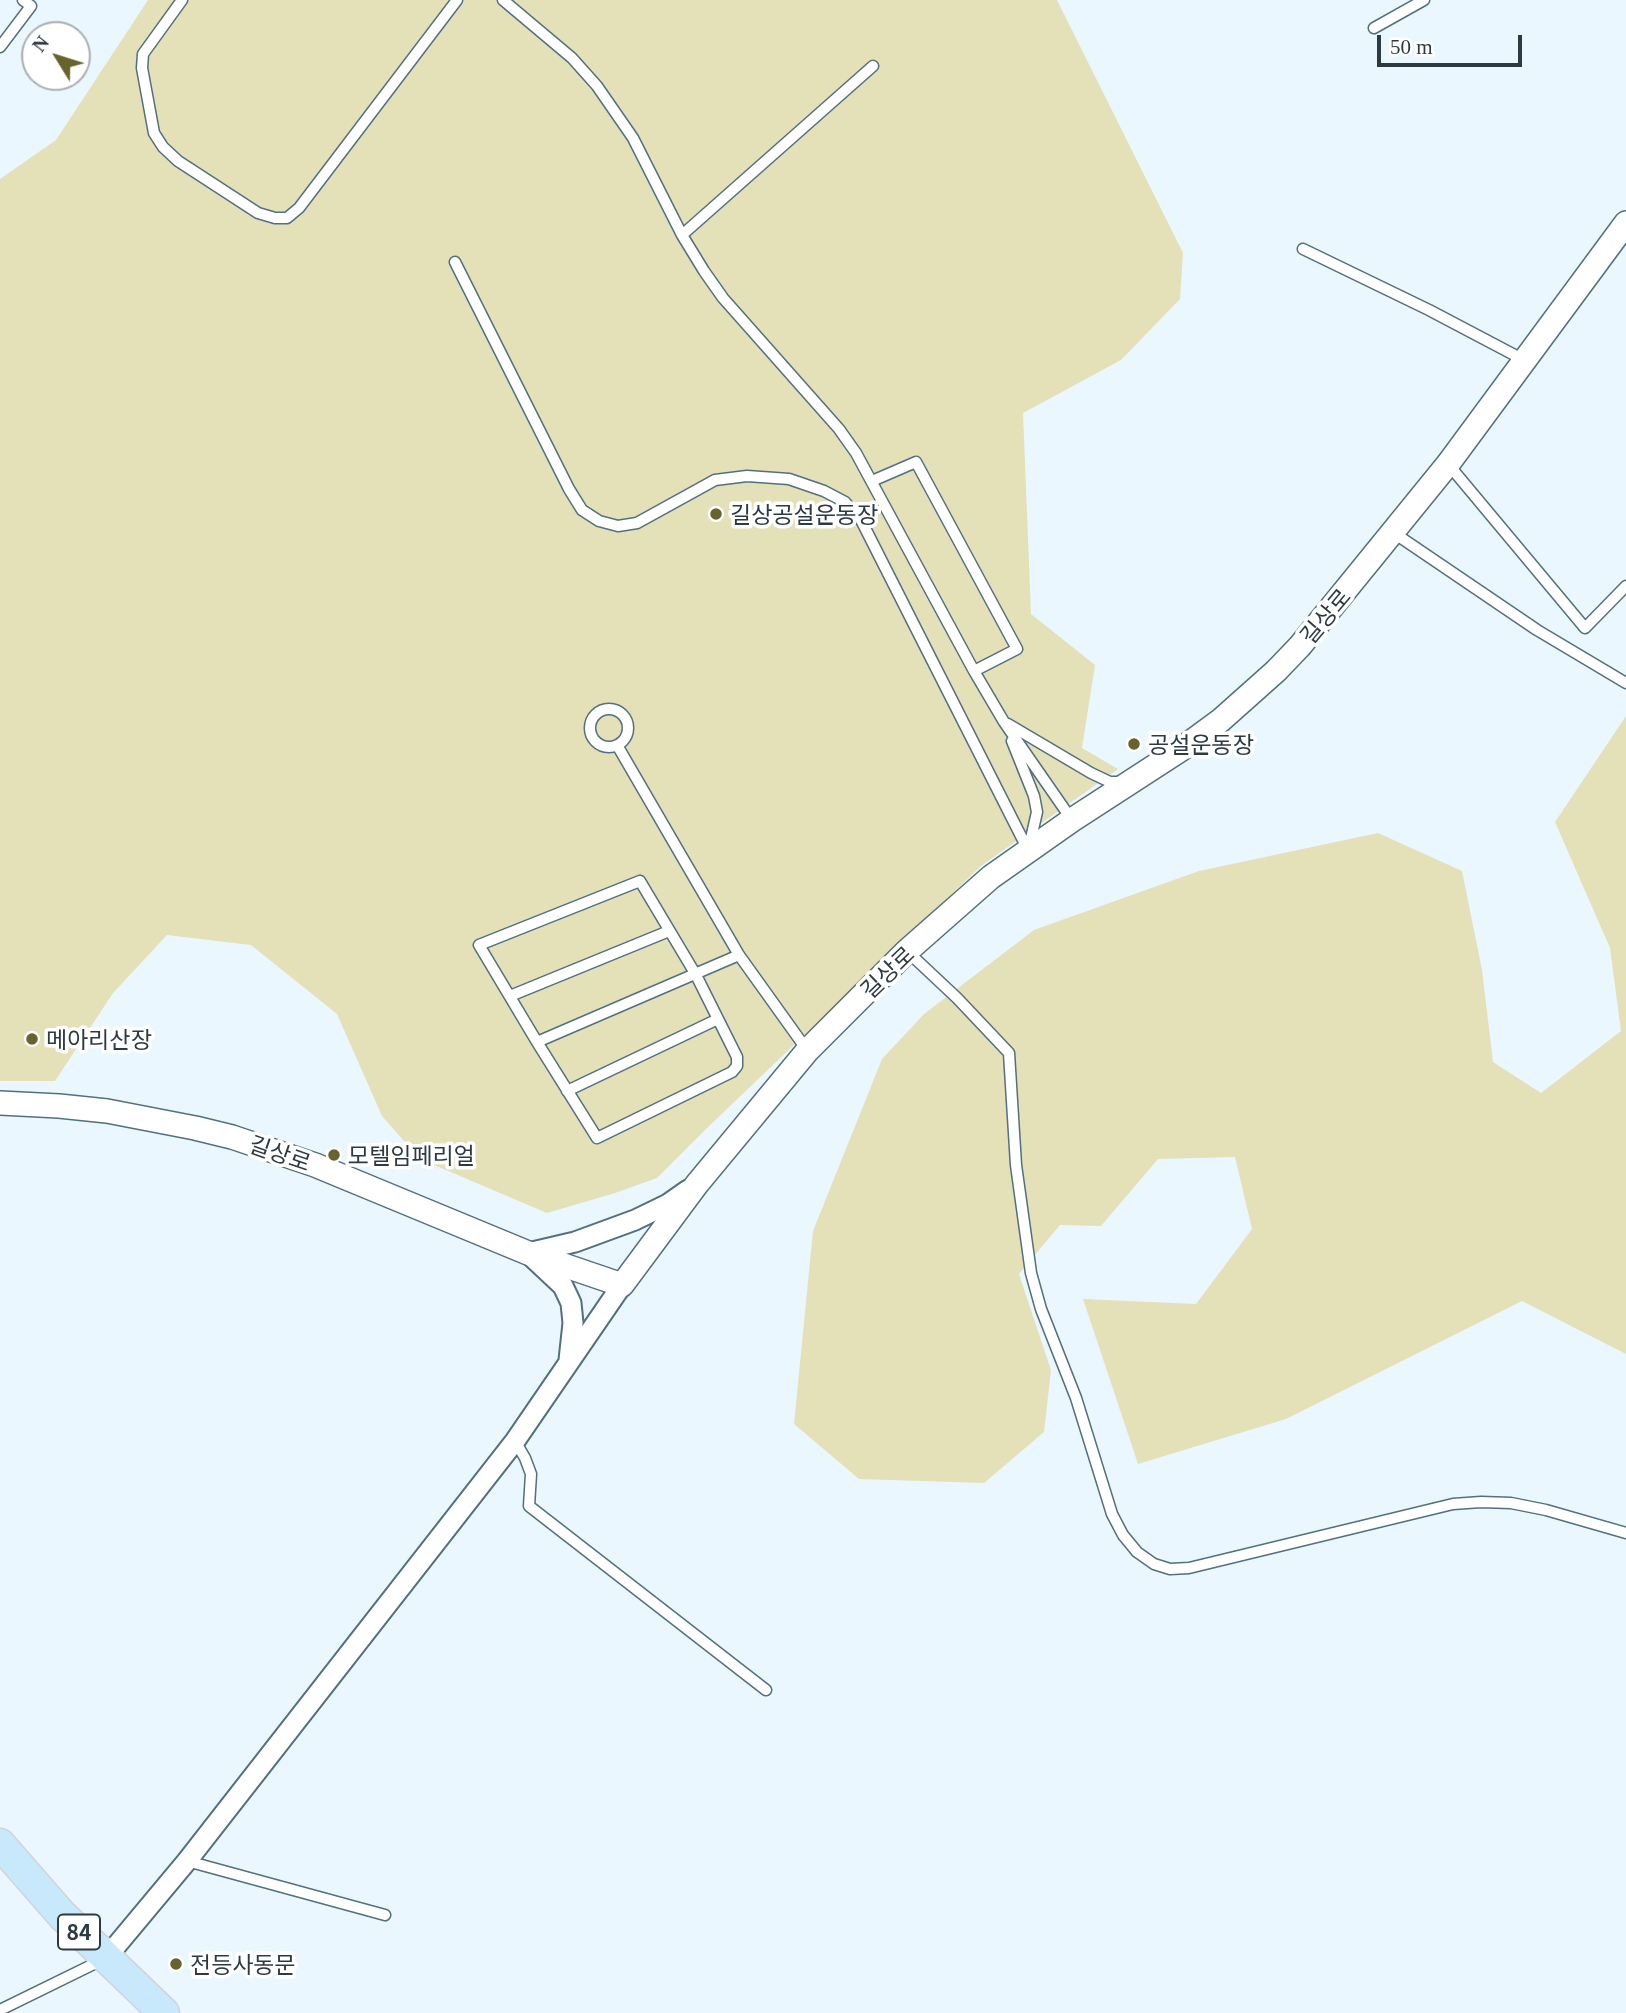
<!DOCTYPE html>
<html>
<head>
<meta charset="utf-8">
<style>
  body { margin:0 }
  #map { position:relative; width:1626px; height:2013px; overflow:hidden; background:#eaf7ff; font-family:Georgia,serif }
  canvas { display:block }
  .north { position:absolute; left:21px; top:21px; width:70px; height:70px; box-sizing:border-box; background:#fff; border:2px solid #abb0b3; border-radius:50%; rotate:308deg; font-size:19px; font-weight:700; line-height:28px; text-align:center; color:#2d3a41 }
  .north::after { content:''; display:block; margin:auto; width:24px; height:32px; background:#67622e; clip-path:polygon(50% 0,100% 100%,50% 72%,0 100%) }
  .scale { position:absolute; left:1377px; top:35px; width:145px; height:32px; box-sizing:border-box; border:4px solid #2d3a41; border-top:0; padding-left:9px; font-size:21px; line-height:24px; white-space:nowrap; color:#2d3a41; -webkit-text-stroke:5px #fff; paint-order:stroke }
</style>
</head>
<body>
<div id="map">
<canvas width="1626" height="2013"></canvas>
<div class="north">N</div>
<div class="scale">50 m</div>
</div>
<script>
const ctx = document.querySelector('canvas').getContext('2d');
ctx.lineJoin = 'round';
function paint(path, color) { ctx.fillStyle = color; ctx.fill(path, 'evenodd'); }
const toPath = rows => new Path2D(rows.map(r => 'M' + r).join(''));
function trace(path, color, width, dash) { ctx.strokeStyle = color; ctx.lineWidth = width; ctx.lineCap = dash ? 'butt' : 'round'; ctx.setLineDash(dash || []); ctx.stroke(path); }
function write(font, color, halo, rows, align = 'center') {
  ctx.font = font + ' Georgia,"Noto Sans KR",serif'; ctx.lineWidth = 7; ctx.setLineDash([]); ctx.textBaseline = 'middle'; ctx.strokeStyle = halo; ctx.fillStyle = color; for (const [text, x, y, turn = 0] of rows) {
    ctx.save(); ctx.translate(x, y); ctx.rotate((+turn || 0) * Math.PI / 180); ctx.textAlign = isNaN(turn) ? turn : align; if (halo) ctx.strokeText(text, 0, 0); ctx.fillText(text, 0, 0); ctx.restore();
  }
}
const green = toPath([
  [148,0,1057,0,1183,253,1180,299,1121,360,1023,413,1031,614,1095,665,1082,748,1118,769,981,866,706,1129,657,1178,615,1193,547,1213,420,1159,382,1116,337,1014,251,945,167,935,113,993,55,1081,0,1081,0,179,56,140],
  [1626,716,1626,1354,1522,1301,1286,1419,1138,1464,1083,1299,1196,1304,1252,1229,1235,1157,1158,1159,1101,1226,1060,1225,1019,1274,1051,1370,1044,1432,984,1483,859,1479,794,1424,813,1231,882,1059,924,1014,1034,930,1199,871,1378,833,1462,871,1482,970,1493,1062,1541,1093,1621,1031,1610,948,1555,822]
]);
const service = toPath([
  [182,0,143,54,142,68,154,133,163,147,178,161,258,213,275,218,287,218,299,208,457,0],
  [503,0,572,58,597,86,633,138,682,235,704,271,723,298,839,429,856,453,974,671,1004,722,1072,820],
  [1374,28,1424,0],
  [0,47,31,6,23,0],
  [682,235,873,66],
  [1303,249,1429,310,1524,360],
  [455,262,569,489,582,510,599,521,618,526,637,523,715,480,747,476,789,479,824,491,845,502,861,520,1028,850],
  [1448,464,1585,628,1626,586],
  [872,481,916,462,1017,649,974,671],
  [1394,533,1537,630,1626,683],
  '590 728a19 19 0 1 1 38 0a19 19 0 1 1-38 0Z',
  [1008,724,1091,773,1110,782,1121,782],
  [1012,741,1034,796,1037,812,1029,847],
  [617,745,739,955,807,1050],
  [640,881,696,975,737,1057,737,1066,732,1072,597,1138,537,1042,479,945,640,881],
  [908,952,957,998,1009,1053,1016,1165,1031,1273,1041,1309,1076,1398,1112,1514,1123,1535,1137,1552,1154,1564,1170,1569,1189,1568,1453,1504,1481,1502,1511,1503,1546,1510,1626,1533],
  [510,996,669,931],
  [537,1042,739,955],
  [567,1091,718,1019],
  [515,1441,525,1458,531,1474,529,1506,766,1690],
  [187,1861,385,1915],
  [0,2010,102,1960]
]);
const minor = toPath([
  [528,1253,575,1242,635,1220,668,1204,688,1190],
  [531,1256,563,1286,571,1303,573,1323,569,1360],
  [106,1958,187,1861,515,1441,622,1285]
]);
const tertiary = toPath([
  [0,1103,59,1106,107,1111,195,1128,232,1137,315,1165,528,1253,622,1285,697,1184,808,1050,907,951,991,877,1072,820,1183,748,1221,720,1276,671,1300,646,1448,464,1626,223]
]);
const primary = toPath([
  [0,1844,62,1915,164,2013]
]);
const markers = [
  [716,514,7,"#67622e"],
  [1134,744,7,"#67622e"],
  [32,1039,7,"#67622e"],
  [334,1155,7,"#67622e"],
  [176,1964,7,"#67622e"]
];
const shields = [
  [79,1932,42]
];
const shieldNames = [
  ["84",79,1932]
];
const poiNames = [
  ["길상공설운동장",730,514],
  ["공설운동장",1148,744],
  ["메아리산장",46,1039],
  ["모텔임페리얼",348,1155],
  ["전등사동문",190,1964]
];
const streetNames = [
  ["길상로",1325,616,-50],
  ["길상로",887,972,-44],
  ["길상로",280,1153,19]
];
paint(green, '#e4e0b8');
trace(service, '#527080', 13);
trace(minor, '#527080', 23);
trace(tertiary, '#527080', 26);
trace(primary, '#d1d4d5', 33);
trace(service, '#fff', 10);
trace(minor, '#fff', 19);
trace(tertiary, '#fff', 23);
trace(primary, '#c8e9fb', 30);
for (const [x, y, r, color] of markers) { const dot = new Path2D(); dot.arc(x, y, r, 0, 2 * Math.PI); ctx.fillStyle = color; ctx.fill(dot); trace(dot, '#fff', 2.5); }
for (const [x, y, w] of shields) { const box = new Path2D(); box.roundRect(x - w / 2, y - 17.5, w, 35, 5); ctx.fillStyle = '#fff'; ctx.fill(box); trace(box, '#2d3a41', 2); }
write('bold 21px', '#2d3a41', null, shieldNames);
write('23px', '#2d3a41', '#fff', poiNames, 'left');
write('23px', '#2d3a41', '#fff', streetNames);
</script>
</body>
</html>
